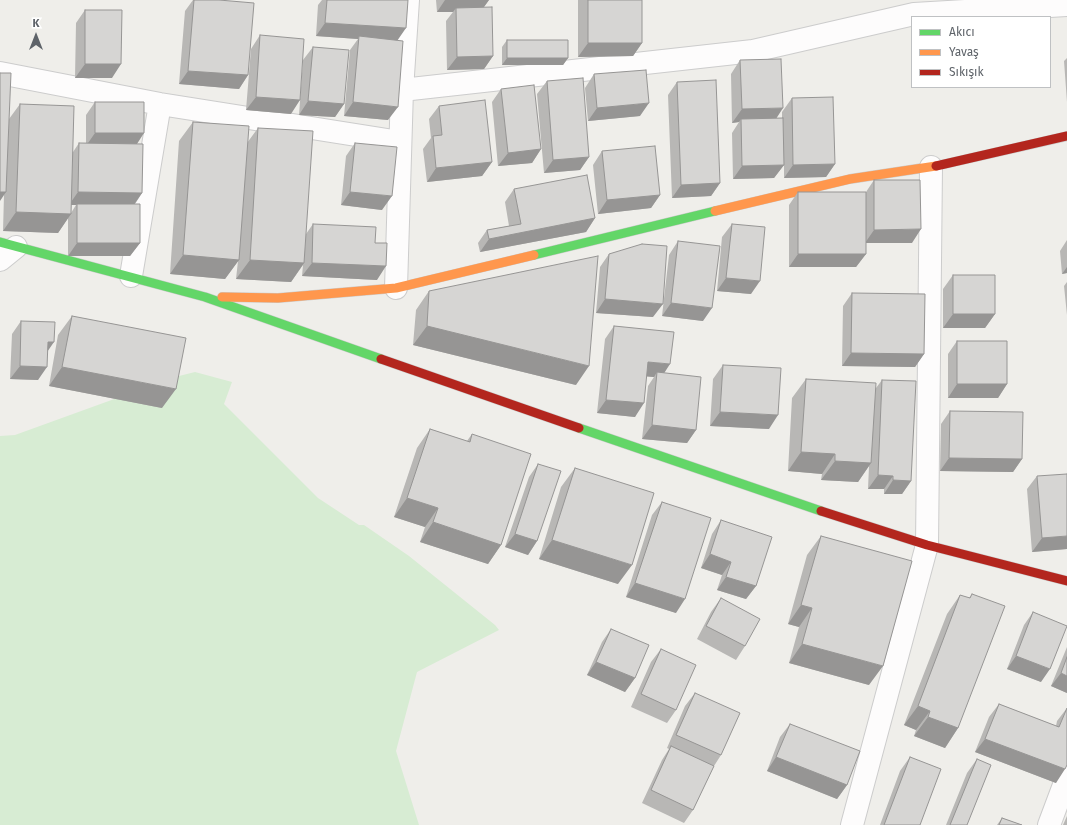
<!DOCTYPE html>
<html>
<head>
<meta charset="utf-8">
<style>
  body { margin:0 }
  #map { position:relative; width:1067px; height:825px; overflow:hidden; background:#efeeea; font-family:"Fira Sans",sans-serif }
  canvas { display:block }
  .legend { position:absolute; left:911px; top:16px; width:140px; height:72px; box-sizing:border-box; background:#fff; border:1px solid #bfc1c3; margin:0; padding:5px 7px; list-style:none; font-size:12px; color:#5e6369 }
  .legend li { display:flex; align-items:center; gap:8px; height:20px }
  .legend b { width:20px; border:1px solid #bfc1c3 }
  .north { position:absolute; left:16px; top:16px; width:40px; height:40px; -webkit-text-stroke:3px #fff; paint-order:stroke; rotate:0deg; font-size:11px; font-weight:700; line-height:16px; text-align:center; color:#5e6369 }
  .north::after { content:''; display:block; margin:auto; width:14px; height:18px; background:#5e6369; clip-path:polygon(50% 0,100% 100%,50% 72%,0 100%) }
</style>
</head>
<body>
<div id="map">
<canvas width="1067" height="825"></canvas>
<ul class="legend">
<li><b style="height:5px;background:#63d668"></b>Akıcı</li>
<li><b style="height:5px;background:#ff974d"></b>Yavaş</li>
<li><b style="height:5px;background:#b3261e"></b>Sıkışık</li>
</ul>
<div class="north">K</div>
</div>
<script>
const ctx = document.querySelector('canvas').getContext('2d');
ctx.lineJoin = 'round';
function paint(path, color) { ctx.fillStyle = color; ctx.fill(path, 'evenodd'); }
const toPath = rows => new Path2D(rows.map(r => 'M' + r).join(''));
function trace(path, color, width, dash) { ctx.strokeStyle = color; ctx.lineWidth = width; ctx.lineCap = dash ? 'butt' : 'round'; ctx.setLineDash(dash || []); ctx.stroke(path); }
const green = toPath([
  [195,372,232,382,224,404,318,498,359,525,364,525,409,556,495,625,499,630,417,672,396,751,419,825,0,825,0,436,15,435,175,377]
]);
const street = toPath([
  [0,73,160,104,400,142],
  [402,90,753,51,914,14,1067,5],
  [0,260,16,247],
  [131,276,160,104],
  [396,288,402,90,408,0],
  [852,825,927,545,931,167],
  [1049,825,1067,777]
]);
const fast = toPath([
  [0,242,205,297,381,359],
  [534,255,715,211],
  [579,428,821,511]
]);
const slow = toPath([
  [715,211,850,179,936,166],
  [222,297,278,298,396,288,534,255]
]);
const jam = toPath([
  [936,166,1067,136],
  [381,359,579,428],
  [821,511,927,545,1067,581]
]);
const wall = toPath([
  [193,0,219,0,248,75,239,89,179,84,185,11],
  [322,0,408,0,397,40,388,120,344,116,350,50,358,39,316,36,318,5],
  [436,0,489,0,484,7,493,56,484,69,447,70,446,21,453,12,437,12],
  [578,0,642,0,642,43,633,56,578,57],
  [85,10,112,78,75,78,76,23],
  [260,35,291,114,246,110,251,49],
  [507,40,568,58,563,65,502,65,502,47],
  [313,47,344,104,335,117,299,115,303,60],
  [1067,58,1067,102,1064,61],
  [740,60,776,118,782,118,782,112,792,98,835,164,826,177,784,178,784,165,774,178,733,179,732,133,739,122,732,123,731,74],
  [594,74,640,116,588,121,585,88],
  [547,81,589,157,580,170,544,173,537,94],
  [677,82,720,183,711,196,672,198,668,95],
  [501,89,541,149,532,163,498,166,492,102],
  [95,102,137,144,142,193,135,204,140,243,130,256,68,256,68,218,58,233,3,231,4,195,9,119,20,104,73,152,79,143,86,143,86,115],
  [71,205,76,205,71,213],
  [439,106,492,162,482,176,427,182,423,149,431,138,429,119],
  [193,122,247,143,258,128,306,234,313,224,375,243,377,280,302,276,303,265,291,282,236,279,238,261,225,279,170,274,179,141],
  [355,143,382,210,341,205,346,156],
  [602,151,660,195,651,208,598,214,593,165],
  [874,180,912,243,866,243,866,254,856,267,789,267,789,205,798,192,866,192],
  [514,189,595,218,586,232,480,252,478,243,487,230,509,226,505,202],
  [732,224,751,294,717,291,722,237],
  [1067,240,1067,273,1062,274,1060,251],
  [678,241,703,321,662,316,669,255],
  [609,254,653,317,596,313,600,267],
  [953,275,995,314,985,328,943,328,943,289],
  [1067,282,1067,315,1064,286],
  [429,291,576,385,413,345,416,310],
  [852,293,924,354,915,367,842,366,843,306],
  [72,316,162,408,49,386,58,335],
  [21,321,47,352,38,380,10,379,12,334],
  [614,326,664,373,696,430,687,443,642,439,648,386,654,377,647,376,635,417,597,413,605,339],
  [957,341,1007,384,998,398,948,398,948,354],
  [723,365,769,429,710,426,713,379],
  [806,379,876,388,882,380,911,481,902,494,884,494,884,489,868,489,869,466,858,482,821,480,822,474,788,471,792,398],
  [950,411,1022,459,1013,472,940,471,941,424],
  [430,429,467,441,472,434,501,545,488,564,420,542,425,527,394,517,417,448],
  [538,464,537,541,528,555,505,547,529,477],
  [575,468,618,584,539,559,561,487],
  [1037,476,1067,549,1032,552,1027,489],
  [662,502,676,613,626,597,652,515],
  [721,520,756,586,746,599,717,590,722,575,701,568,712,534],
  [821,536,869,685,789,663,799,627,788,624,807,555],
  [972,594,958,728,945,748,914,736,916,730,904,725,947,614,960,595,969,598],
  [721,598,745,646,736,660,697,639,711,612],
  [1033,612,1041,682,1007,669,1024,625],
  [611,629,635,678,625,692,587,675,602,642],
  [1067,647,1067,693,1051,686],
  [661,649,676,710,667,723,631,707,651,662],
  [695,693,721,755,714,766,693,810,684,823,642,803,662,760,669,749,667,748,685,706],
  [999,704,1056,726,1057,721,1067,708,1056,783,975,752,989,717],
  [790,724,847,785,837,799,767,771,780,737],
  [910,757,920,825,880,825,900,771],
  [977,759,967,825,946,825,967,773],
  [1067,816,1067,825,1063,825],
  [1002,818,1022,825,997,825]
]);
const shadedWall = toPath([
  [445,0,489,0,481,11,456,8,453,12,437,12],
  [325,23,406,28,397,41,359,36,358,39,316,36],
  [588,43,642,43,633,56,578,57],
  [493,56,484,69,447,70,457,57],
  [507,58,568,58,563,65,502,65],
  [85,64,121,64,112,78,75,78],
  [188,71,248,75,239,89,179,84],
  [256,97,300,100,291,114,246,110],
  [308,101,344,104,335,117,299,115],
  [353,102,398,107,388,120,344,116],
  [649,103,640,116,588,121,597,108],
  [783,108,774,122,741,119,739,122,732,123,742,109],
  [95,133,144,133,135,147,86,146],
  [541,149,532,163,498,166,508,153],
  [589,157,580,170,544,173,553,160],
  [492,162,482,176,427,182,436,168],
  [835,164,826,177,784,178,793,165],
  [784,165,774,178,733,179,742,166],
  [720,183,711,196,672,198,681,185],
  [0,192,6,192,0,201],
  [78,192,142,193,133,206,77,204,76,205,69,205],
  [350,192,392,196,382,210,341,205],
  [660,195,651,208,598,214,607,200],
  [16,212,71,214,58,233,3,231],
  [595,218,586,232,480,252,489,239],
  [921,229,912,243,865,243,874,230],
  [77,243,140,243,130,256,68,256],
  [798,254,866,254,856,267,789,267],
  [183,255,239,260,225,279,170,274],
  [250,260,304,263,291,282,236,279],
  [312,263,386,266,377,280,302,276],
  [1067,267,1067,273,1062,274],
  [726,278,760,281,751,294,717,291],
  [605,299,663,304,653,317,596,313],
  [671,303,712,308,703,321,662,316],
  [953,314,995,314,985,328,943,328],
  [427,326,589,366,576,385,413,345],
  [48,342,54,342,45,355],
  [851,353,924,354,915,367,842,366],
  [648,362,670,364,661,378,657,372,654,377,639,376],
  [20,366,47,367,38,380,10,379],
  [62,367,176,389,162,408,49,386],
  [957,384,1007,384,998,398,948,398],
  [606,400,644,403,635,417,597,413],
  [720,412,778,415,769,429,710,426],
  [652,425,696,430,687,443,642,439],
  [801,452,835,454,822,474,788,471],
  [949,458,1022,459,1013,472,940,471],
  [835,461,871,463,858,482,821,480],
  [878,475,893,476,884,489,868,489],
  [893,480,911,481,902,494,884,494],
  [407,498,438,508,425,527,394,517],
  [433,522,501,545,488,564,420,542],
  [515,534,537,541,528,555,505,547],
  [1067,536,1067,549,1032,552,1042,538],
  [552,540,632,565,618,584,539,559],
  [710,554,731,562,722,575,701,568],
  [726,577,756,586,746,599,717,590],
  [635,583,685,599,676,613,626,597],
  [801,605,812,608,799,627,788,624],
  [802,644,883,666,869,685,789,663],
  [1016,656,1050,669,1041,682,1007,669],
  [596,662,635,678,625,692,587,675],
  [1061,673,1067,676,1067,693,1051,686],
  [918,706,930,711,916,730,904,725],
  [928,717,958,728,945,748,914,736],
  [985,739,1065,769,1056,783,975,752],
  [776,757,847,785,837,799,767,771]
]);
const building = toPath([
  [194,0,219,0,254,3,248,75,188,71,194,0],
  [327,0,408,0,406,28,325,23,327,0],
  [588,0,642,0,642,43,588,43,588,0],
  [492,7,493,56,457,57,456,8,492,7],
  [85,10,122,10,121,64,85,64,85,10],
  [260,35,304,39,300,100,256,97,260,35],
  [359,36,403,41,398,107,353,102,359,36],
  [507,40,568,40,568,58,507,58,507,40],
  [313,47,349,50,344,104,308,101,313,47],
  [781,59,783,108,742,109,740,60,781,59],
  [646,70,649,103,597,108,594,74,646,70],
  [0,73,11,73,6,192,0,192,0,73],
  [583,78,589,157,553,160,547,81,583,78],
  [716,80,720,183,681,185,677,82,716,80],
  [534,85,541,149,508,153,501,89,534,85],
  [833,97,835,164,793,165,792,98,833,97],
  [485,100,492,162,436,168,433,136,442,135,439,106,485,100],
  [95,102,144,102,144,133,95,133,95,102],
  [20,104,74,106,71,214,16,212,20,104],
  [783,118,784,165,742,166,741,119,783,118],
  [193,122,249,126,239,260,183,255,193,122],
  [258,128,313,131,304,263,250,260,258,128],
  [79,143,143,144,142,193,78,192,79,143],
  [355,143,397,147,392,196,350,192,355,143],
  [655,146,660,195,607,200,602,151,655,146],
  [587,175,595,218,489,239,487,230,521,224,514,189,587,175],
  [874,180,920,180,921,229,874,230,874,180],
  [798,192,866,192,866,254,798,254,798,192],
  [77,204,140,204,140,243,77,243,77,204],
  [313,224,376,227,375,243,387,243,386,266,312,263,313,224],
  [732,224,765,227,760,281,726,278,732,224],
  [678,241,720,246,712,308,671,303,678,241],
  [642,244,667,246,663,304,605,299,609,254,642,244],
  [598,256,589,366,427,326,429,291,598,256],
  [953,275,995,275,995,314,953,314,953,275],
  [852,293,925,294,924,354,851,353,852,293],
  [72,316,186,338,176,389,62,367,72,316],
  [21,321,55,322,54,342,48,342,47,367,20,366,21,321],
  [614,326,674,332,670,364,648,362,644,403,606,400,614,326],
  [957,341,1007,341,1007,384,957,384,957,341],
  [723,365,781,368,778,415,720,412,723,365],
  [657,372,701,377,696,430,652,425,657,372],
  [806,379,876,383,871,463,835,461,835,454,801,452,806,379],
  [882,380,916,381,911,481,893,480,893,476,878,475,882,380],
  [950,411,1023,412,1022,459,949,458,950,411],
  [430,429,470,442,472,434,531,454,501,545,433,522,438,508,407,498,430,429],
  [538,464,561,471,537,541,515,534,538,464],
  [575,468,654,493,632,565,552,540,575,468],
  [1067,474,1067,536,1042,538,1037,476,1067,474],
  [662,502,711,518,685,599,635,583,662,502],
  [721,520,772,537,756,586,726,577,731,562,710,554,721,520],
  [821,536,912,561,883,666,802,644,812,608,801,605,821,536],
  [972,594,1005,606,958,728,928,717,930,711,918,706,960,595,970,598,972,594],
  [721,598,760,619,745,646,706,626,721,598],
  [1033,612,1067,626,1050,669,1016,656,1033,612],
  [611,629,649,645,635,678,596,662,611,629],
  [661,649,696,665,676,710,641,694,661,649],
  [1067,657,1067,676,1061,673,1067,657],
  [695,693,740,713,721,755,676,735,695,693],
  [999,704,1059,727,1067,708,1067,765,1065,769,985,739,999,704],
  [790,724,860,751,847,785,776,757,790,724],
  [671,746,714,766,693,810,651,790,671,746],
  [910,757,941,769,920,825,884,825,910,757],
  [977,759,991,765,967,825,950,825,977,759],
  [1002,818,1022,825,999,825,1002,818]
]);
paint(green, '#d7ecd3');
trace(street, '#ccc', 24);
trace(fast, '#cbcbcb', 10);
trace(slow, '#cbcbcb', 10);
trace(jam, '#cbcbcb', 10);
trace(street, '#fdfcfc', 22);
trace(fast, '#63d668', 9);
trace(slow, '#ff974d', 9);
trace(jam, '#b3261e', 9);
paint(wall, '#b8b7b5');
paint(shadedWall, '#969594');
paint(building, '#d6d5d3');
trace(building, '#969594', 1);
</script>
</body>
</html>
